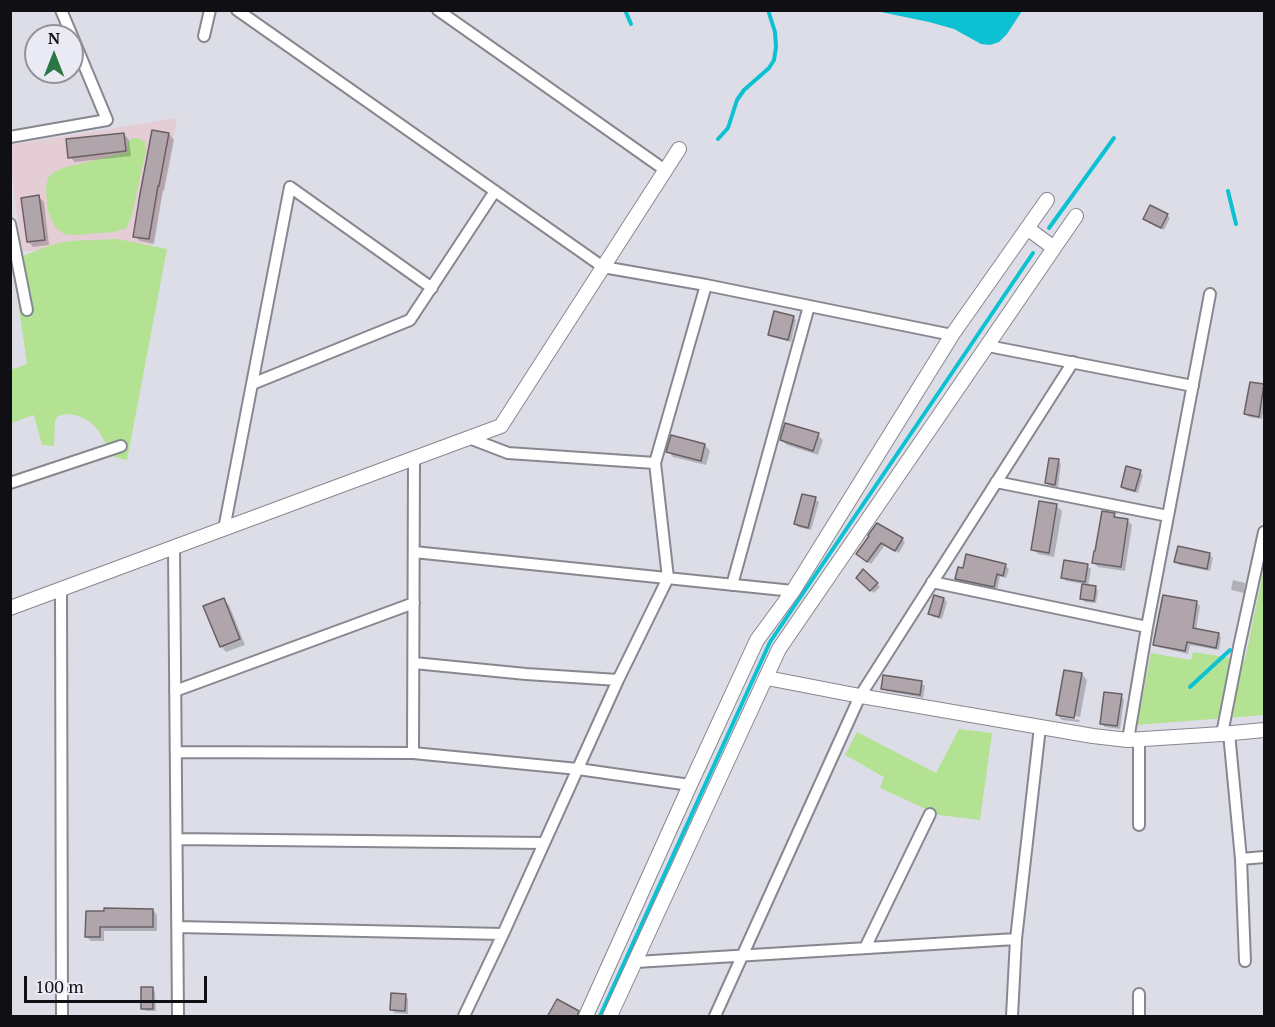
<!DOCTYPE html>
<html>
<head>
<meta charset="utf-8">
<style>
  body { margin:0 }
  #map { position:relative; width:1275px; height:1027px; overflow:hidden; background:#dddde7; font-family:"PT Serif",serif }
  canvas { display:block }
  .frame { position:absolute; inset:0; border:12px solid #100f13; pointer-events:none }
  .north { position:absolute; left:24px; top:24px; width:60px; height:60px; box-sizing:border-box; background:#eaeaf4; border:2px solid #93929a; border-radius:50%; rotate:0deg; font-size:16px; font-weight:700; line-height:24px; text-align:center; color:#100f13 }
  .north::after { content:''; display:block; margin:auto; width:21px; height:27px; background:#2a7645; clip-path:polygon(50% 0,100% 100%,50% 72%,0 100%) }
  .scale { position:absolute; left:24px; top:976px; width:183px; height:27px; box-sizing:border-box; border:3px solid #100f13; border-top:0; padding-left:8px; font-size:18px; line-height:21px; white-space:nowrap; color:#100f13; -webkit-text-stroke:4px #eaeaf4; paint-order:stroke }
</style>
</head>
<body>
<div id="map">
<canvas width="1275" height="1027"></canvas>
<div class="frame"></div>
<div class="north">N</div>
<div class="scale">100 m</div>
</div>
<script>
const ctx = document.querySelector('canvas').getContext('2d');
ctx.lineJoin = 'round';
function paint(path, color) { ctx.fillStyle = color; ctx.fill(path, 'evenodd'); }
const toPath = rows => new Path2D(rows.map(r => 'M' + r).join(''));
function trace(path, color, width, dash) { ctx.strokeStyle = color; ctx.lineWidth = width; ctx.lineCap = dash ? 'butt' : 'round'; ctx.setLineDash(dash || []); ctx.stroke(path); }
const education = toPath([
  [177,118,151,251,22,251,11,169,10,145]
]);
const green = toPath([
  [138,138,145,142,146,150,132,214,129,223,125,229,113,232,75,235,64,234,56,228,50,217,47,206,46,187,48,178,54,172,63,168,127,152,128,142,131,139],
  [117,239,167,249,127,460,114,457,98,430,90,422,79,416,68,414,58,416,55,421,54,446,42,445,34,415,11,423,10,370,27,364,15,281,26,277,23,256,51,245,69,241],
  [1264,568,1264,715,1137,725,1151,653,1191,660,1193,652,1245,660],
  [959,729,992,733,980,820,939,815,880,788,884,777,845,755,857,732,936,773]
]);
const water = toPath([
  [876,11,1022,10,1022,11,1007,34,999,42,990,45,981,44,954,29,929,22]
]);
const shadow = toPath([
  [124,134,129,140,131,156,75,162,70,157],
  [169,134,174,140,164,191,163,190,154,244,140,241,135,236],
  [39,197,44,202,49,245,33,247,28,241],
  [1167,215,1170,218,1164,230,1148,222,1145,219],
  [793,317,796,320,791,342,773,337,770,334],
  [1251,384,1264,386,1264,406,1262,419,1249,417,1246,414],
  [818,435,823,440,818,455,787,445,781,440],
  [705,445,710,451,706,465,673,457,668,451],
  [1058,461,1061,464,1058,487,1050,486,1047,483],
  [1140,472,1143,475,1138,493,1125,490,1122,487],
  [815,499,819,502,811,530,798,527,795,523],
  [1056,505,1062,511,1054,557,1038,554,1033,549],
  [1114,515,1119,519,1127,520,1132,525,1125,571,1098,567,1093,562],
  [871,536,902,539,905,542,899,553,885,545,871,564,861,557],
  [1210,555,1213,558,1210,571,1179,565,1176,561],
  [1006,566,1009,569,1006,578,1000,576,997,590,960,582,957,579],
  [1087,566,1091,569,1088,586,1095,587,1098,591,1096,603,1085,602,1082,599,1084,584,1066,581,1063,577],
  [863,571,880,587,874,593,858,578],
  [1233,580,1245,583,1244,593,1231,590],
  [944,599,947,602,942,619,933,617,930,613],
  [224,600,229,605,245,645,226,652,221,646],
  [1197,603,1200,606,1196,630,1218,634,1221,637,1219,650,1190,645,1188,654,1158,647,1154,644],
  [1082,674,1087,680,1080,717,1061,714,1061,717,1080,720,1079,722,1062,720,1057,714],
  [921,683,925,686,923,698,886,691,883,688],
  [1121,696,1124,699,1120,729,1105,727,1102,724],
  [153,910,157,915,157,931,104,931,104,941,91,941,86,936,87,912],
  [152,989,155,992,156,1011,146,1011,142,1008],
  [405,996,408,999,408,1014,395,1013,392,1010]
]);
const stream = toPath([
  [625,10,631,24],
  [718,139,728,128,737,100,744,90,769,68,774,60,776,47,775,32,768,10],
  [1228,191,1236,224],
  [1049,228,1114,138],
  [1190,687,1230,650],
  [600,1016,770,642,1033,253]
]);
const building = toPath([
  [152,130,169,133,159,186,158,186,149,239,133,237,140,194,152,130],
  [124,133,126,151,68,158,66,139,124,133],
  [39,195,45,240,27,242,21,198,39,195],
  [1150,205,1168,214,1161,228,1143,219,1150,205],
  [774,311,794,316,788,340,768,335,774,311],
  [1250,382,1264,384,1259,417,1244,414,1250,382],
  [785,423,819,433,813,451,780,440,785,423],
  [671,435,705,444,701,461,666,452,671,435],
  [1049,458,1059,459,1055,485,1045,483,1049,458],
  [1126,466,1141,470,1135,491,1121,487,1126,466],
  [802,494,816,497,808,528,794,524,802,494],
  [1039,501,1057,504,1049,553,1031,550,1039,501],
  [1102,511,1115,513,1114,517,1128,519,1121,567,1092,563,1094,551,1095,551,1102,511],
  [877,523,903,538,895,551,881,543,867,562,856,554,869,536,868,535,877,523],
  [1178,546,1210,553,1207,569,1174,562,1178,546],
  [966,554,1006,564,1003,576,997,574,994,587,955,579,958,567,963,568,966,554],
  [1064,560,1088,564,1085,582,1061,578,1064,560],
  [863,569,878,583,870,591,856,578,863,569],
  [1082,584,1096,586,1094,601,1080,599,1082,584],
  [934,595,944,598,939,617,928,614,934,595],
  [1163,595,1197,601,1193,628,1219,633,1216,648,1187,642,1185,651,1153,645,1163,595],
  [224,598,240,639,220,647,203,606,224,598],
  [1064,670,1082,673,1074,718,1056,715,1064,670],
  [883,675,922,681,920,695,881,689,883,675],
  [1104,692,1122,694,1117,726,1100,724,1104,692],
  [104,908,153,909,153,927,100,927,100,937,85,937,86,911,104,911,104,908],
  [141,987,153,987,153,1009,141,1009,141,987],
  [391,993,406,994,405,1011,390,1010,391,993],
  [557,999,579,1011,577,1017,547,1017,557,999]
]);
const minor = toPath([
  [61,10,72,36],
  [237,10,603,267,706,285,952,335],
  [438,10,665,170],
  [204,36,210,10],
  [10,137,107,120,72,36],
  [10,224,27,310],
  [988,346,1193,386],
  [252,384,410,320,495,191],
  [469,438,508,453,655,463],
  [996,482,1168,516],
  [10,483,121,446],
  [224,529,290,187,432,288],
  [174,548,178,1016],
  [414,552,793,591],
  [932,582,1147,627],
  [732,585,809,306],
  [61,590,62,1016],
  [414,663,526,674,618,680],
  [175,691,414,603],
  [1229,733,1241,859,1245,961],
  [1222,734,1239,647,1264,532],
  [1139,739,1139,825],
  [1128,740,1147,627,1210,294],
  [176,752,413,753,578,769,690,785],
  [413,753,414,459],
  [177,839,544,843],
  [1241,859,1264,857],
  [178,927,503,934],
  [865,948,930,814],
  [636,962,1016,939],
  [1139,994,1139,1016],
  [464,1016,503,934,618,680,668,578,655,463,706,285],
  [715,1016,860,696,1073,362],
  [1012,1016,1016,939,1040,727]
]);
const tertiary = toPath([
  [1027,228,1054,248],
  [10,608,501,426,679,149],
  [767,678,860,696,1093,736,1128,740,1222,734,1264,730],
  [586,1016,690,785,757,640,793,591,952,335,1047,200],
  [610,1016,779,649,1076,216]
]);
paint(education, '#e5cdd5');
paint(green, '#b3e292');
paint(water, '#0dc1d2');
paint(shadow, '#0003');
trace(stream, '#0dc1d2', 4);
paint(building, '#afa5aa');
trace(building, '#696065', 1.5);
trace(minor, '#878790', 14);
trace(tertiary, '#878790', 16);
trace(minor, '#fff', 10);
trace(tertiary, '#fff', 14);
</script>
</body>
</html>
